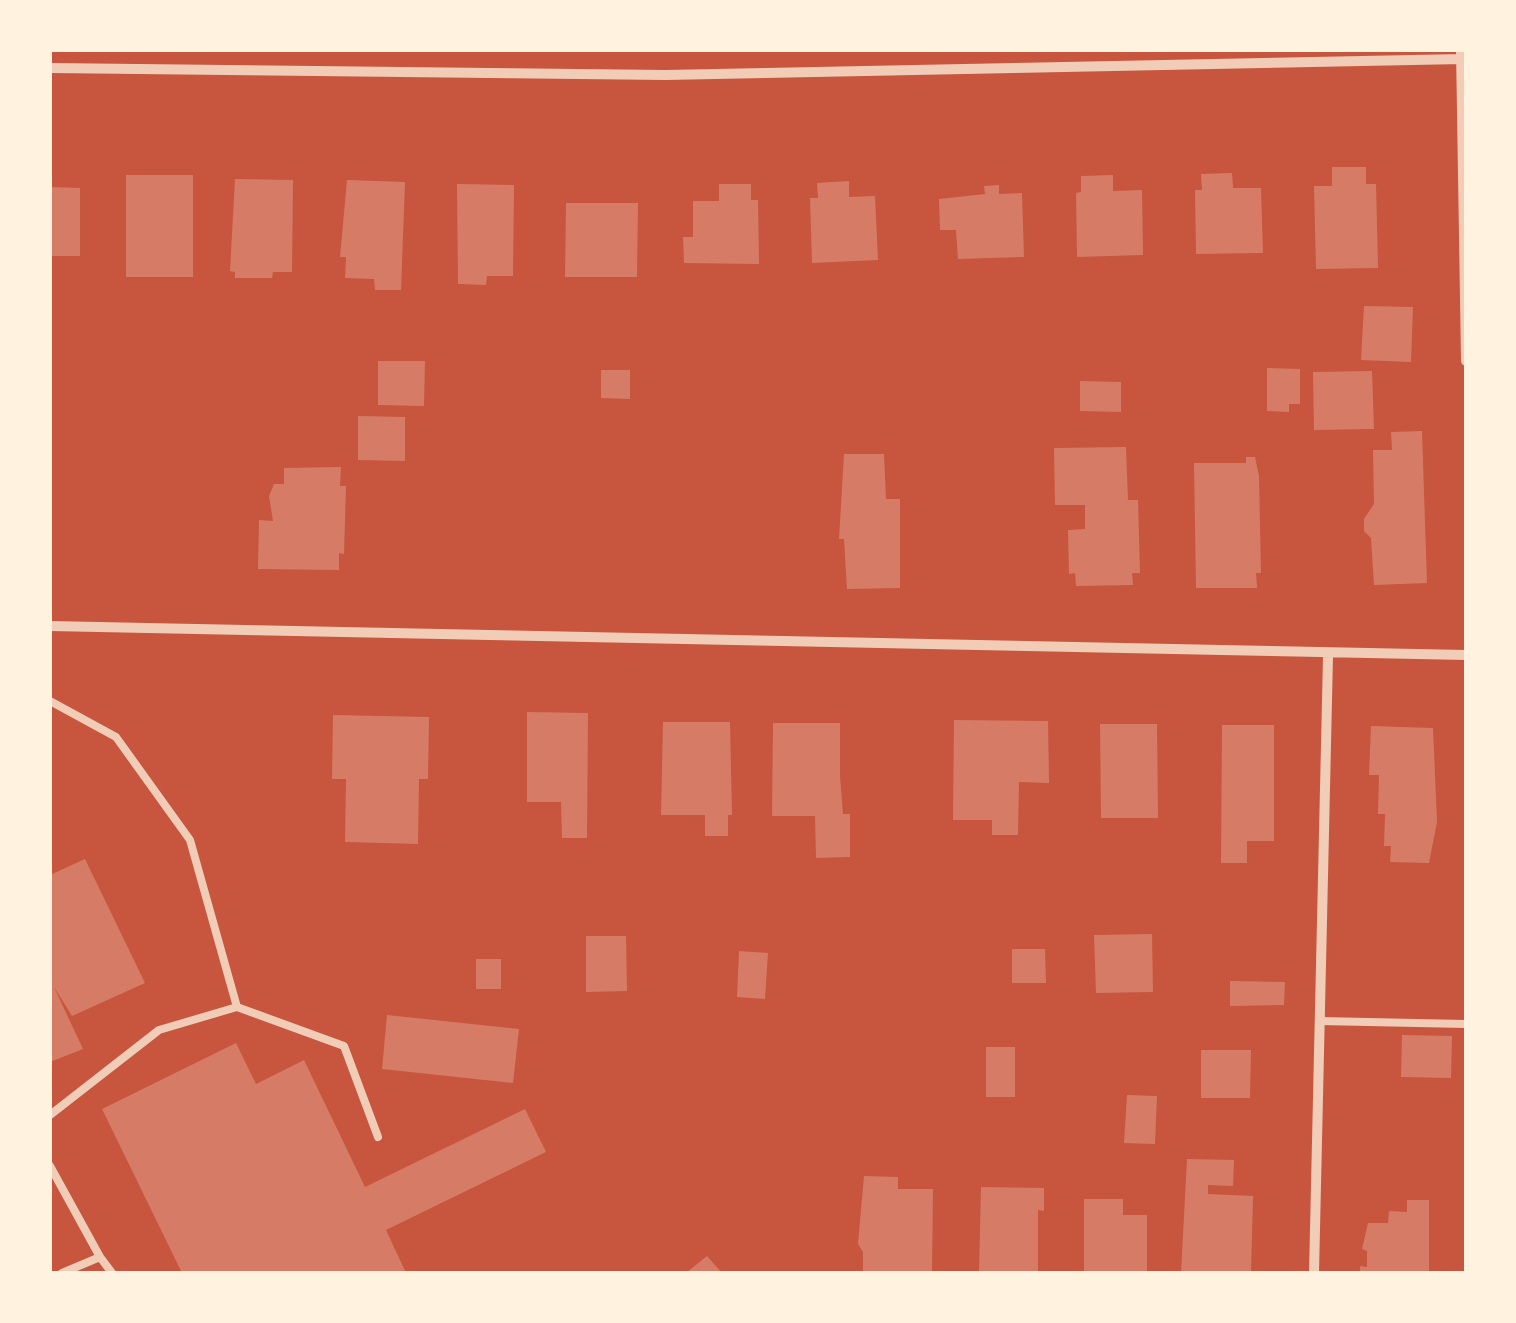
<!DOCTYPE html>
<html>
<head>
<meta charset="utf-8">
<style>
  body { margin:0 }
  #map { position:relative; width:1516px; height:1323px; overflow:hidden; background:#c8553d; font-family:Bitter,serif }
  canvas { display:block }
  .frame { position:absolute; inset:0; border:52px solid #fff3e0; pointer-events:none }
</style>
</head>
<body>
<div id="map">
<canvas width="1516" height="1323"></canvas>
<div class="frame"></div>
</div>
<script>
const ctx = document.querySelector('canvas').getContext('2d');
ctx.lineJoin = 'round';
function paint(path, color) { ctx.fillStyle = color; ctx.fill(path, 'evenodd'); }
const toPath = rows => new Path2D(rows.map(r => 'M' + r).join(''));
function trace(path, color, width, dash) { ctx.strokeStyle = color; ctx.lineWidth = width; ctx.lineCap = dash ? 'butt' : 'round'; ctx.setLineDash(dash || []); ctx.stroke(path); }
const building = toPath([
  [1332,167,1366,167,1366,184,1376,184,1378,268,1316,269,1314,186,1332,186],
  [1232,173,1233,188,1261,188,1263,253,1196,254,1195,190,1202,190,1201,174],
  [126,175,193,175,193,277,126,277],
  [1113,175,1113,191,1142,190,1143,255,1077,257,1076,193,1081,192,1081,176],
  [235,179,293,180,292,272,273,272,272,278,235,278,235,272,230,271],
  [347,180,405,182,401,290,375,290,374,279,345,278,346,257,340,257],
  [849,181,849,197,875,196,878,260,812,263,810,198,818,198,817,183],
  [457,184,514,185,513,276,487,276,486,285,458,284],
  [719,184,751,184,751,200,758,200,759,264,684,263,683,237,693,237,693,201,719,201],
  [999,185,999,194,1022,193,1024,257,958,259,956,230,940,230,939,199,985,194,984,186],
  [50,187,80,188,80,256,50,256],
  [566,203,638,203,637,277,565,277],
  [1364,306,1413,307,1411,362,1361,360],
  [378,361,425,361,424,406,378,405],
  [1267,368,1300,369,1300,404,1289,404,1289,412,1267,411],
  [601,370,630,370,630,399,601,398],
  [1372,371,1374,429,1314,430,1313,372],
  [1080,381,1121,382,1121,412,1080,411],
  [358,416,405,417,405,461,358,460],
  [1422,431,1427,583,1374,585,1371,538,1364,531,1364,519,1374,504,1373,450,1392,450,1391,432],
  [1126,447,1128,500,1138,500,1140,573,1132,573,1133,585,1076,586,1075,573,1069,574,1068,530,1085,529,1085,505,1055,505,1054,448],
  [844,454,884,454,886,499,900,499,900,588,847,589,844,539,839,539],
  [1246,457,1255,457,1259,476,1261,573,1256,573,1257,588,1196,588,1194,463,1246,463],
  [341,467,340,486,346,486,344,554,339,553,339,570,258,569,259,520,273,521,269,496,274,484,284,484,284,468],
  [527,712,588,713,587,838,562,838,561,802,527,802],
  [333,715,429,717,428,779,419,779,418,844,345,842,346,779,332,779],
  [954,720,1048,721,1049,783,1019,782,1018,835,992,835,992,820,953,820],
  [663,722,730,722,732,815,728,815,728,836,705,836,705,815,661,815],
  [773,723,840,723,840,776,843,814,850,814,850,857,816,858,815,816,772,816],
  [1100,724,1157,724,1158,818,1101,818],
  [1222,725,1274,725,1274,841,1247,841,1247,863,1221,863],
  [1371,726,1433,728,1437,822,1429,863,1390,862,1391,846,1384,846,1385,814,1378,814,1379,775,1369,775],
  [85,859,145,983,72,1016,54,987,83,1049,50,1062,50,875],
  [1152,934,1153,992,1096,993,1094,935],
  [586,936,626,936,627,991,586,992],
  [1012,949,1045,949,1046,983,1012,983],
  [739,951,768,953,765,999,737,997],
  [476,959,501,959,501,989,476,989],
  [1230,981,1285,982,1284,1005,1230,1006],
  [387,1015,519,1029,513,1083,382,1069],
  [1402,1035,1452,1036,1451,1078,1401,1077],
  [236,1043,256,1084,304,1060,365,1187,525,1109,546,1152,386,1230,406,1273,182,1273,102,1109],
  [986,1047,1015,1047,1015,1097,986,1097],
  [1201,1050,1251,1050,1250,1098,1201,1098],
  [1127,1095,1157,1096,1155,1144,1124,1143],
  [1187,1159,1234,1160,1233,1186,1208,1185,1208,1194,1253,1196,1251,1273,1181,1273],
  [864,1176,898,1177,898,1189,933,1189,932,1273,863,1273,863,1252,858,1244],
  [981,1187,1044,1188,1044,1211,1038,1210,1038,1273,979,1273],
  [1084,1199,1123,1199,1123,1215,1147,1215,1147,1273,1084,1273],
  [1407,1200,1429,1200,1429,1273,1360,1273,1360,1266,1367,1267,1367,1251,1362,1249,1368,1223,1388,1223,1389,1211,1407,1212],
  [707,1256,722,1273,686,1273]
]);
const service = toPath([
  [50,701,116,737,190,840,237,1007],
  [1319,1021,1466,1024],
  [50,1115,159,1030,237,1007,344,1046,378,1137],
  [50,1166,100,1257,62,1273],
  [100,1257,112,1273]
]);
const minor = toPath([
  [1461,50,1466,361],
  [50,68,666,75,1462,59],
  [50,626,1466,655],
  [1314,1273,1328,656]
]);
paint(building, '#d67c66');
trace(service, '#f1ccb7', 8);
trace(minor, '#f1ccb7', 10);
</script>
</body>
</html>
